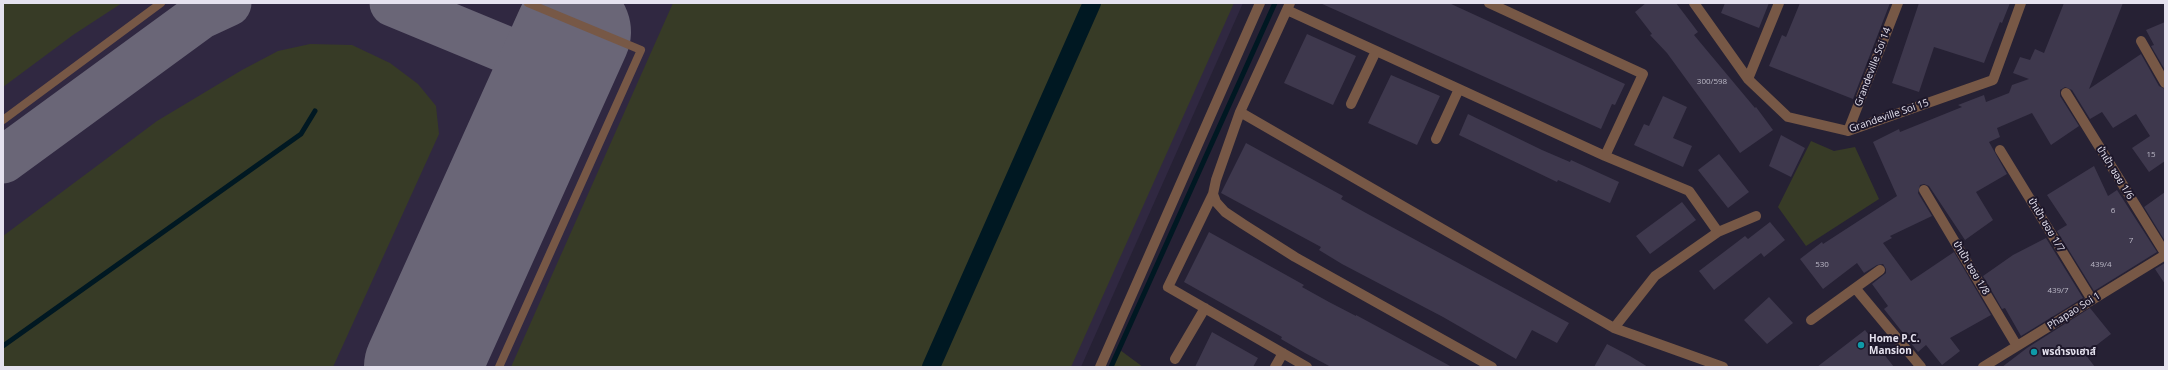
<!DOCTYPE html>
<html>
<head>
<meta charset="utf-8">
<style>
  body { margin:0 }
  #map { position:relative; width:2168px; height:370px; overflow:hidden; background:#262134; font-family:"Open Sans",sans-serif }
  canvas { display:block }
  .frame { position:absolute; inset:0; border:4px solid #e5e2ef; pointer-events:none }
</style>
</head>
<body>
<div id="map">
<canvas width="2168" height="370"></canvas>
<div class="frame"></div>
</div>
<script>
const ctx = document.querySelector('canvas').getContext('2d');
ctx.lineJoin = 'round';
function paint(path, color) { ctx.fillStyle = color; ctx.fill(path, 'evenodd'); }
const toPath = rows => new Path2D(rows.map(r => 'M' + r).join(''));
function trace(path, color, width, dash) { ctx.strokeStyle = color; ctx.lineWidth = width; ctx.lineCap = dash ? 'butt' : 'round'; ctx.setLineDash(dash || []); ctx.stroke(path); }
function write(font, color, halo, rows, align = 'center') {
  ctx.font = font + ' "Open Sans","Noto Sans Thai",sans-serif'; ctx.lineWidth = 4; ctx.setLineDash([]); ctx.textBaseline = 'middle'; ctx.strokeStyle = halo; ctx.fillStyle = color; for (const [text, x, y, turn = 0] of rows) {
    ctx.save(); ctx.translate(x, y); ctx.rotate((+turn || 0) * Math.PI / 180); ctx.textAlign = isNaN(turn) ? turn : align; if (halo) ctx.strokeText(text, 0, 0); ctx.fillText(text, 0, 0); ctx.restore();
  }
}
const built = toPath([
  [3,3,1243,3,1081,367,3,367]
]);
const green = toPath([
  [3,3,122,3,73,35,3,87],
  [673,3,1234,3,1071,367,511,367],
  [310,44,352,45,390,63,418,84,436,106,439,134,333,367,3,367,3,236,157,121,242,70,278,51],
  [1811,141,1834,151,1855,147,1879,199,1806,246,1778,207],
  [1120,350,1143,367,1112,367]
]);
const stream = toPath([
  [3,346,301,134,315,111],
  [1111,367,1275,3]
]);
const canal = toPath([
  [931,367,1092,3]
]);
const taxiway = toPath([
  [393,3,555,70],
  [3,160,200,16,228,3]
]);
const runway = toPath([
  [422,367,573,32]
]);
const building = toPath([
  [1320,3,1449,3,1625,84,1615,105,1612,104,1601,129],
  [1646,3,1676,3,1698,32,1694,35,1755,108,1756,107,1773,130,1740,153,1667,53,1650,35,1652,34,1635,12],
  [1725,3,1769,3,1759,28,1721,13],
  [1800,3,1890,3,1853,99,1769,66,1782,35,1786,37],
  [1919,3,2010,3,2002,23,2000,22,1984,63,1934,47,1919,92,1892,83],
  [2064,3,2123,3,2089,89,2141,54,2159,86,2165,89,2165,161,2149,172,2132,148,2150,136,2136,114,2113,128,2102,112,2090,119,2072,90,2065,87,2060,90,2060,96,2079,126,2051,145,2032,113,1997,128,2000,137,1989,142,2007,174,1976,192,1993,220,1965,240,1929,186,1924,184,1920,185,1918,193,1932,216,1890,236,1892,238,1883,243,1911,281,1954,252,1991,315,1950,338,1960,351,1942,365,1926,345,1918,352,1884,309,1888,306,1872,284,1886,273,1886,269,1883,264,1877,265,1864,273,1857,263,1823,289,1800,259,1822,242,1823,244,1897,196,1873,142,1899,129,1900,132,1962,107,1958,105,1984,95,1986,102,2009,93,2012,85,2029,79,2013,73,2020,57,2030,60,2035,49,2044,53],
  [2165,22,2165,70,2151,46,2154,45,2146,30],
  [1307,34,1356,56,1333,105,1284,83],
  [1391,75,1440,96,1417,145,1368,123],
  [1663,96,1687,107,1673,138,1692,146,1683,167,1634,145,1644,124,1649,126],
  [1468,114,1542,150,1570,162,1571,160,1619,182,1610,203,1558,180,1557,182,1459,135],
  [1781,135,1805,148,1791,177,1769,166],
  [1246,143,1343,196,1341,199,1366,213,1569,323,1557,343,1532,330,1516,359,1443,317,1342,264,1319,250,1321,247,1221,193],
  [1719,154,1749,192,1728,208,1698,170],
  [2094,166,2108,196,2117,190,2157,252,2094,291,2057,231,2067,225,2047,195],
  [2165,192,2165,241,2144,207],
  [1682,202,1696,220,1650,254,1636,236],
  [1770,222,1785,240,1764,257,1761,253,1714,290,1699,271,1745,236,1748,239],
  [1209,232,1304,285,1302,287,1329,302,1356,316,1356,315,1452,367,1331,367,1305,353,1281,339,1282,337,1184,282],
  [2046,238,2083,298,2021,336,2005,308,2002,309,1983,276,2013,255],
  [2165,263,2165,284,2155,269],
  [1769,297,1793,323,1767,344,1744,320],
  [2090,308,2111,334,2085,354,2095,367,2002,367,2027,348],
  [1865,330,1894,367,1817,367],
  [1212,332,1258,358,1253,367,1195,367],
  [1607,344,1630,356,1648,367,1594,367]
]);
const lane = toPath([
  [3,120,161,3],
  [499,367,641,50,528,3]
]);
const street = toPath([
  [1290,3,1240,112,1216,180,1213,194,1216,202,1225,212,1243,224,1295,257,1492,367],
  [1489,3,1643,74,1605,156],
  [1694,3,1748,79,1788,117,1848,131,1993,80,2021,3],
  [1287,10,1605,156,1689,191,1718,232],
  [2141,41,2165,83],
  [1748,79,1779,3],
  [2066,93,2165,253],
  [1351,104,1376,51],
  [1240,112,1614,328,1723,367],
  [1848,131,1898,3],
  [1436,139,1459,89],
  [2000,150,2092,300],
  [1924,190,2017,346],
  [1213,194,1168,287,1307,367],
  [1856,289,1921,367],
  [1811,320,1880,270],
  [1614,328,1655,276,1718,232,1756,216],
  [1175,359,1205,308],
  [1100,367,1260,3],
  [1275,367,1283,353],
  [1983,367,2165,255]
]);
const markers = [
  [1861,345,4,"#0f9aa8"],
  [2034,352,4,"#0f9aa8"]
];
const numberNames = [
  ["300/598",1712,82],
  ["15",2151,155],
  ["6",2113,211],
  ["7",2131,241],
  ["530",1822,265],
  ["439/4",2101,265],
  ["439/7",2058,291]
];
const streetNames = [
  ["Grandeville Soi 14",1873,67,-69],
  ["Grandeville Soi 15",1889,116,-19],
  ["ป่าเป้า ซอย 1/6",2115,173,58],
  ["ป่าเป้า ซอย 1/7",2046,225,59],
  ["ป่าเป้า ซอย 1/8",1971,268,59],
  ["Phapao Soi 1",2074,311,-32]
];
const poiNames = [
  ["Home P.C.",1869,339],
  ["Mansion",1869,351],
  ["พรดำรงเฮาส์",2042,352]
];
paint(built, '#302841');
paint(green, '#373b26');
trace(stream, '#001822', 5);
trace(canal, '#001822', 18);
trace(taxiway, '#6a6677', 47);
trace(runway, '#6a6677', 116);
paint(building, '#3e384d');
trace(lane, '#775846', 8);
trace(street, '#775846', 10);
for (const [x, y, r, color] of markers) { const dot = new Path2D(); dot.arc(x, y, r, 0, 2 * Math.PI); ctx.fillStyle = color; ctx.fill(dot); trace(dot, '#1d172a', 1.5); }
write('8px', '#bbb8c6', null, numberNames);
write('10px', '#e5e2ef', '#1d172a', streetNames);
write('bold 10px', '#e5e2ef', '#1d172a', poiNames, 'left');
</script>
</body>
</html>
